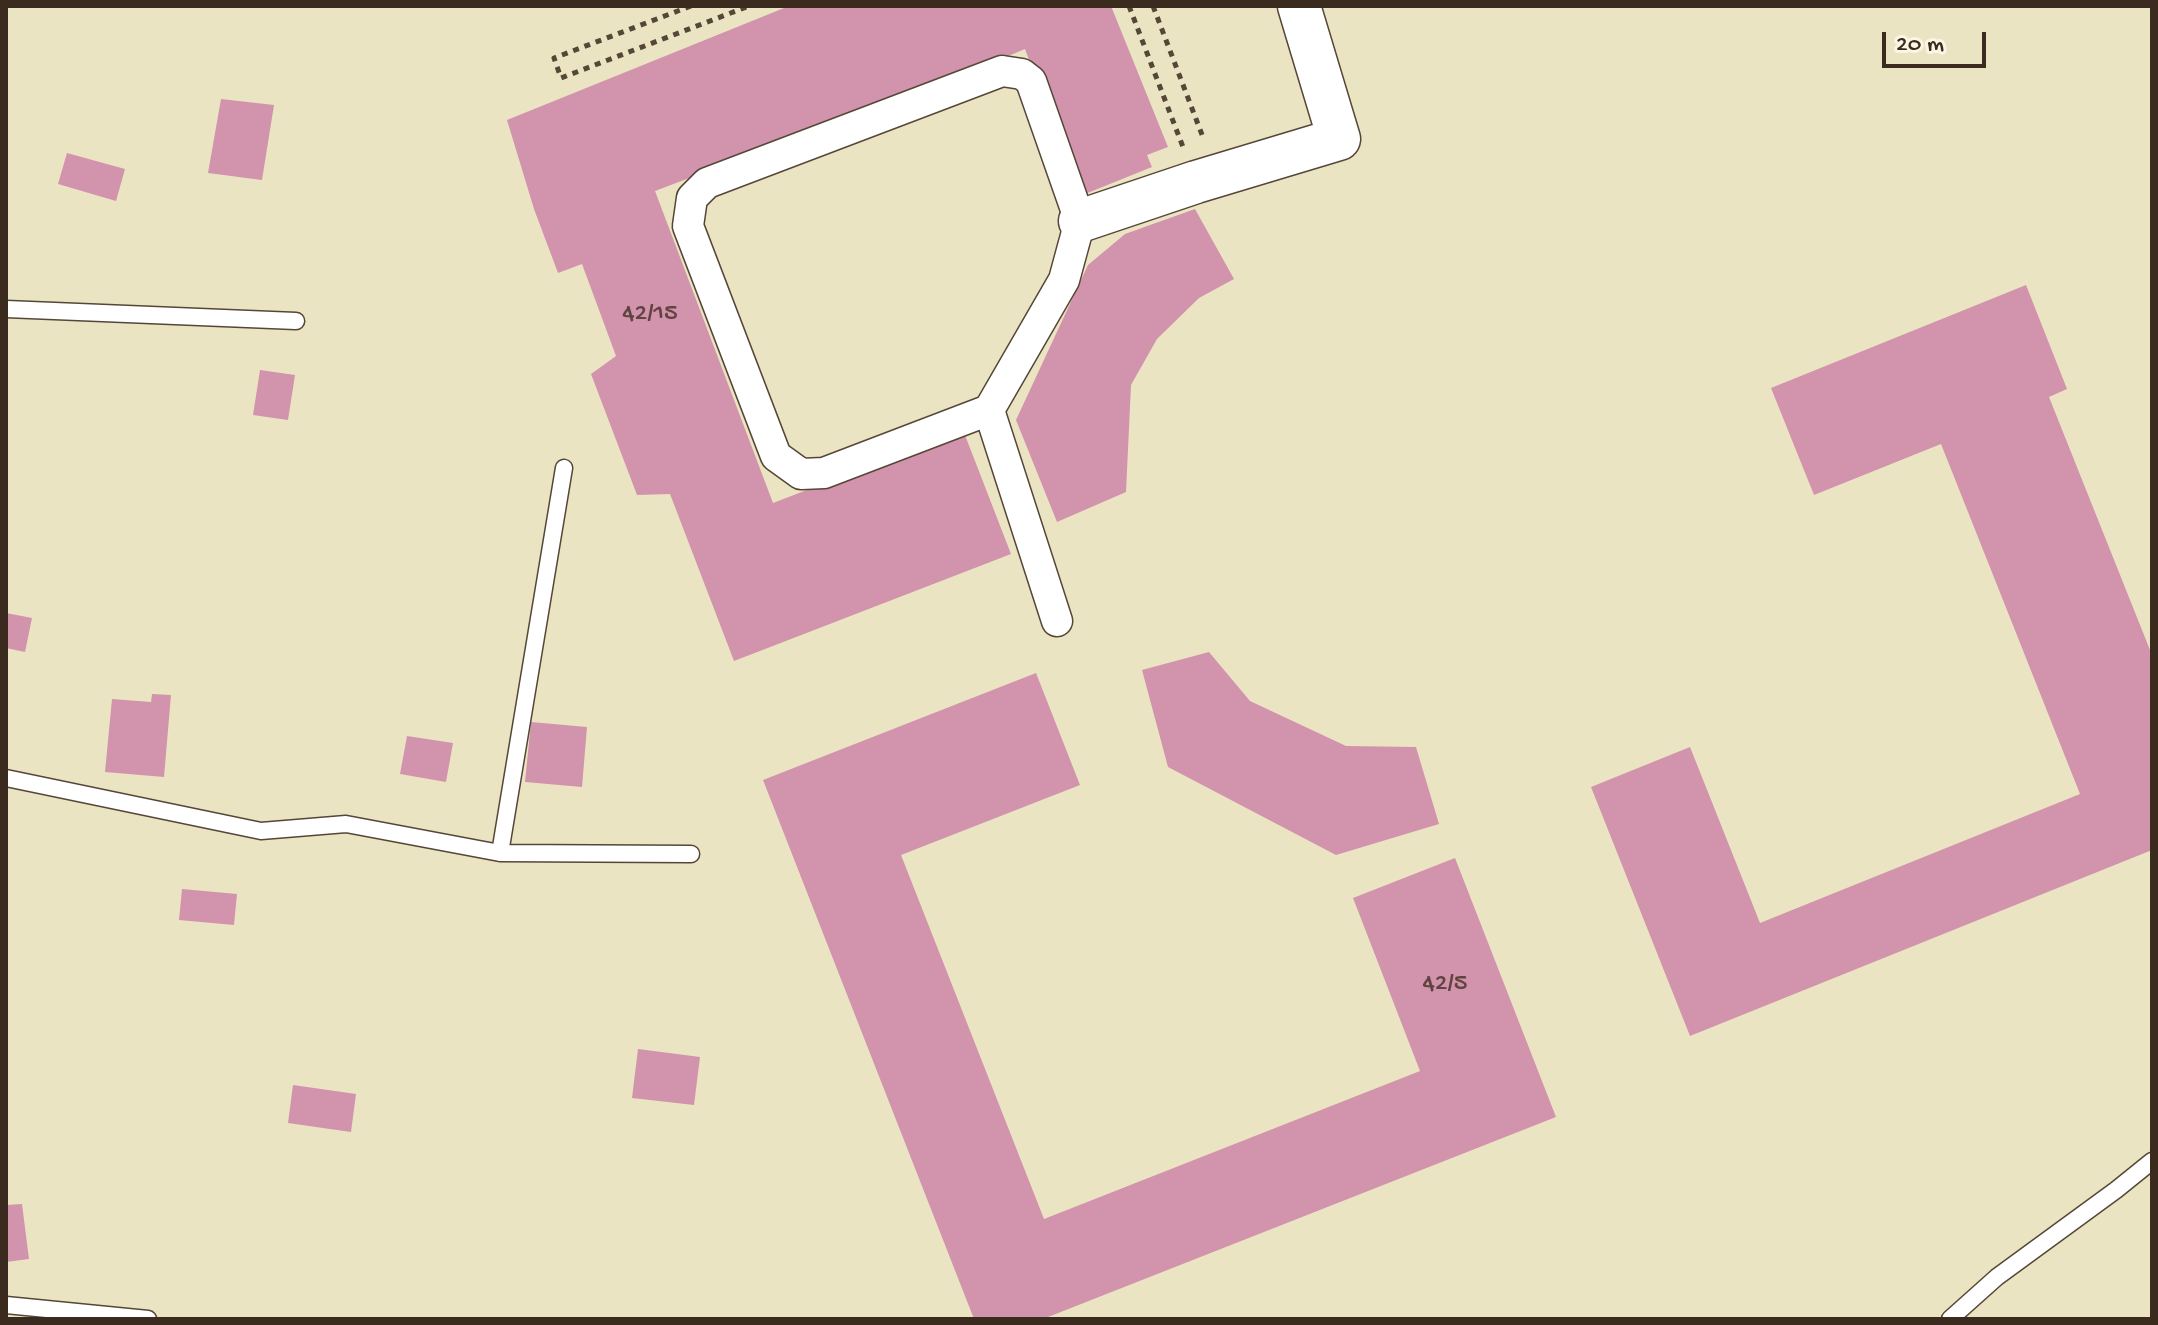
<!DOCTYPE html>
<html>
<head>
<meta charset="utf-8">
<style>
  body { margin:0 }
  #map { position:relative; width:2158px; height:1325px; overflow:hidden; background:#ebe4c3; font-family:"Gochi Hand",sans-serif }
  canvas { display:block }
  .frame { position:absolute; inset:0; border:8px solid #3b2a1e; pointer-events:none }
  .scale { position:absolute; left:1882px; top:32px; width:104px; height:36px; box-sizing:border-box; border:4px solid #3b2a1e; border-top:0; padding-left:10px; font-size:24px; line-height:28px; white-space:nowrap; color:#3b2a1e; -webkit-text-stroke:6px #fcf5e5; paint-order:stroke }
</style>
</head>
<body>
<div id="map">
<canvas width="2158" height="1325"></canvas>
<div class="frame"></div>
<div class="scale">20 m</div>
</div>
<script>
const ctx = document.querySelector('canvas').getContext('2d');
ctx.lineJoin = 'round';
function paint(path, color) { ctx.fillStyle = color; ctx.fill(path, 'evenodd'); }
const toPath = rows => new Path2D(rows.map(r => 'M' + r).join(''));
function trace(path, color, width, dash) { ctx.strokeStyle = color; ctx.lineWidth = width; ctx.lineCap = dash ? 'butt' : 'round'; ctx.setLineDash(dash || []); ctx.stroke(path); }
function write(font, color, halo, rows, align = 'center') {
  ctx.font = font + ' "Gochi Hand",sans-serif'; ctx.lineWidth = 6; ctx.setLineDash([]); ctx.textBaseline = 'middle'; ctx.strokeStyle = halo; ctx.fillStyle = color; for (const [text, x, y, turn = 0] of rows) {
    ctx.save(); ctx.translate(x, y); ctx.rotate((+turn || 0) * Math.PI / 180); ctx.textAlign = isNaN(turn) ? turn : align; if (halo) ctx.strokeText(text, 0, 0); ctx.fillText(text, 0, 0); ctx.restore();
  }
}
const building = toPath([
  [789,6,1111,6,1168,147,1147,155,1152,167,1080,196,1025,49,970,72,655,191,773,503,963,430,1011,554,734,661,670,494,637,495,591,374,616,356,582,264,558,273,534,209,507,120],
  [221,99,274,105,262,180,208,173],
  [67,153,125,169,116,201,58,184],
  [1195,209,1234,279,1199,298,1157,339,1131,385,1126,492,1057,522,1016,420,1088,265,1125,234],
  [2026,285,2067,389,2049,397,2152,655,2152,850,1690,1036,1591,787,1690,747,1760,923,2080,794,1941,444,1814,495,1771,388],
  [260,370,295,375,288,420,253,415],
  [6,613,32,618,25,652,6,648],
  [1209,652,1250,701,1346,746,1416,747,1439,824,1336,855,1168,767,1142,670],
  [1036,673,1080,785,901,855,1044,1219,1420,1071,1353,898,1455,858,1556,1117,1043,1319,974,1319,763,780],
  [152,694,171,695,164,777,105,772,112,699,151,702],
  [531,722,587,727,582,787,525,782],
  [407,736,453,743,446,782,400,774],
  [182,889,237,894,234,925,179,920],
  [638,1049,700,1057,694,1105,632,1098],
  [293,1085,356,1094,351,1132,288,1123],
  [22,1204,29,1259,6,1262,6,1205]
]);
const path = toPath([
  [691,6,554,58,561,78,749,6],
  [1129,6,1183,147],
  [1153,6,1204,140]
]);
const lane = toPath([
  [6,309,296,321],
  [6,778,261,831,346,824,500,853,691,854],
  [500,853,564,468],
  [6,1305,148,1319],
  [1950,1319,1997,1277,2116,1190,2152,1161]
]);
const street = toPath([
  [1002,71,1022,74,1031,81,1080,221,1064,280,989,410,824,473,801,474,776,456,688,226,692,198,707,183,1002,71],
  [989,410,1057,621]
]);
const secondary = toPath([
  [1080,221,1196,182,1339,139,1299,6]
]);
const numberNames = [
  ["42/15",650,315],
  ["42/5",1445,985]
];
paint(building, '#d293ad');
trace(lane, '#554637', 19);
trace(street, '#554637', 33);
trace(secondary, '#554637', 45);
trace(path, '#554637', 5, [6, 6]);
trace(lane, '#fff', 16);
trace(street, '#fff', 30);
trace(secondary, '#fff', 42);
write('26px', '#614442', null, numberNames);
</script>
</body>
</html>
